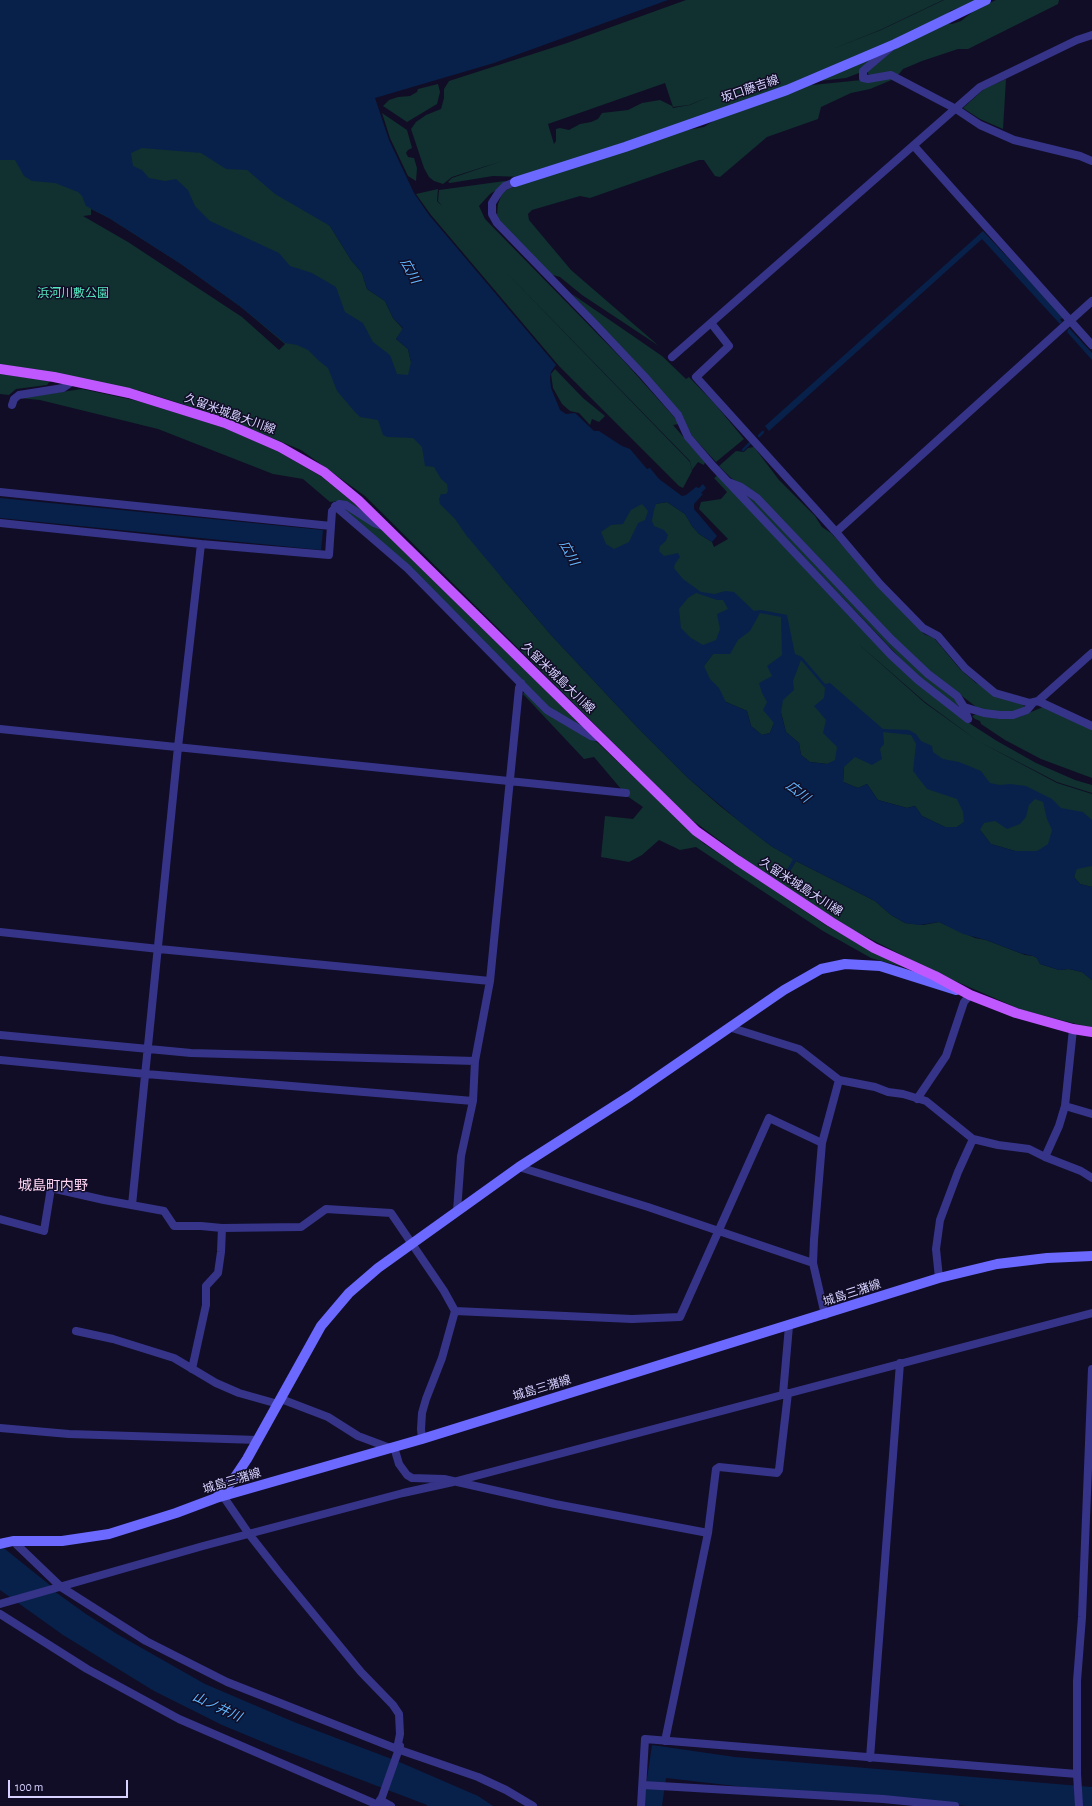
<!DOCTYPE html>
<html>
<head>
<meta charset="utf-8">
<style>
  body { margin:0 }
  #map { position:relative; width:1092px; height:1806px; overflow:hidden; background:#110d26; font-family:"Alegreya Sans",sans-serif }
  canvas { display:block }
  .scale { position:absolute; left:8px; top:1780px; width:120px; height:18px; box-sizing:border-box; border:2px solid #d7d2ff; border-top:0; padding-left:5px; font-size:12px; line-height:14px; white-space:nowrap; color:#d7d2ff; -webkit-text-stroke:3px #110d26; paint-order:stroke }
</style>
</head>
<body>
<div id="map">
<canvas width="1092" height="1806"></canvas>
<div class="scale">100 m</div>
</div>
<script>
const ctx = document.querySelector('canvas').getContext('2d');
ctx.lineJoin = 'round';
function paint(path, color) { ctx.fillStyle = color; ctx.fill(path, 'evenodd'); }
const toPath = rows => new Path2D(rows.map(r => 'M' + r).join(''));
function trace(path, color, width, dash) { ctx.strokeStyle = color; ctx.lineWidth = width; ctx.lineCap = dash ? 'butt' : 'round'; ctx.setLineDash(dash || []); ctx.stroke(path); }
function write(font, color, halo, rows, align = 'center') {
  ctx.font = font + ' "Alegreya Sans","Noto Sans JP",sans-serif'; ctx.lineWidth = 3; ctx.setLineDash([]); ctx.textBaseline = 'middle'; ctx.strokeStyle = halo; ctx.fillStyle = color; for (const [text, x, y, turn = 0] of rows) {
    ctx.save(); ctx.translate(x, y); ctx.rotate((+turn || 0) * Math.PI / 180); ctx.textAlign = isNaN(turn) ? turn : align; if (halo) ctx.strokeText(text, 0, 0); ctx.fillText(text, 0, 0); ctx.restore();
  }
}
const green = toPath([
  [686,0,943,0,880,30,830,50,881,30,944,0,979,0,950,11,946,16,856,58,775,91,523,177,493,176,450,183,448,182,452,178,502,161,452,177,443,184,434,181,429,177,424,168,411,129,416,122,426,115,441,109,444,98,444,89,449,81,567,43],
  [665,83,673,107,689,105,711,96,690,105,673,108,672,106,660,100,642,103,628,110,602,113,598,119,591,122,580,124,569,130,560,128,556,129,556,141,554,144,548,124],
  [996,0,1059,0,1058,4,968,49,958,49,922,61,903,69,899,74,870,75,868,74,868,71,893,50,947,23,952,24,961,21,975,10],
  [882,54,859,73,846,78,819,81],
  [892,77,894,79,870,89,851,93,821,107,818,119,767,137,720,177,715,176,704,160,699,160,590,198,580,196,532,210,528,214,529,220,571,270,659,346,582,295,560,277,549,274,501,223,497,215,498,204,502,194,508,189,687,130,704,127,713,121,802,86],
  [1006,79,1003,129,980,119,963,108,984,89],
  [438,84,440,92,437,104,407,122,383,106,389,100,398,97,410,96,417,92,418,89],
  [382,113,407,130,412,148,408,150,406,153,408,157,414,158,417,168,416,181,408,176,390,138],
  [0,121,142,201,120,131,235,145,330,226,351,260,362,273,367,289,385,301,393,318,403,329,396,339,408,349,411,362,455,471,502,578,552,636,638,728,688,778,720,806,771,846,794,859,786,872,788,874,796,861,875,901,891,915,905,923,923,925,939,922,975,938,986,940,1025,955,1033,956,1037,958,1040,964,1059,970,1069,969,1082,972,1092,980,1092,1028,1022,1010,939,974,845,926,762,872,688,817,365,496,301,450,217,415,141,391,40,370,0,364],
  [91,209,109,218,181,264,241,307,285,344,279,350,242,317,128,242,83,216,91,215],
  [505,181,508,182,490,194,479,206,485,219,623,360,675,418,679,424,673,425,705,462,704,465,698,462,692,470,690,461,497,263,690,462,692,471,683,488,679,486,559,366,431,215,416,194,438,189,437,201,442,206,438,201,439,190],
  [572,294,662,356,686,379,689,377,715,404,744,439,716,462,692,436,683,417],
  [555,369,583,398,605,416,599,422,592,419,590,425,579,413,570,411,562,404,553,388,551,374],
  [0,374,50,381,47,385,16,389,9,395,0,394],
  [82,389,138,401,225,428,277,451,322,477,372,518,338,501,330,502,303,479,273,474,158,429,40,400,19,398],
  [754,447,779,480,815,516,822,527,831,533,924,634,934,638,960,669,976,683,1023,705,1025,707,1023,709,1006,713,979,709,933,674,904,649,780,517,753,491,731,478,719,466,736,451,744,452,748,448],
  [554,460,629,497,655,504,667,502,685,514,692,526,699,534,712,542,714,547,728,539,699,509,701,502,721,499,727,492,714,478,718,475,914,681,972,725,997,741,1036,763,1075,780,1092,785,1092,793,1057,782,978,741,925,702,854,640,925,703,978,741,1057,783,1092,794,1092,843,1068,844,1037,851,1015,851,991,844,980,830,956,791,969,819,957,827,945,827,922,816,915,806,907,808,878,800,867,784,858,788,843,782,844,767,841,746,835,761,827,764,810,762,801,755,799,743,786,732,777,697,774,723,770,733,762,735,751,726,747,711,726,702,697,675,726,637,698,650,626,581],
  [744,494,755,501,958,702,959,705,957,706,920,679],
  [341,508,348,509,382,530,589,733,549,709],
  [525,691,544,711,598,743,703,843,827,926,870,950,914,970,871,958,823,931,696,847,680,850,659,840,642,855,629,862,601,857,605,816,633,819,643,807,627,796,594,757,584,759,523,694],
  [1043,707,1092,729,1092,778,1041,759,1005,740,981,724,980,721,975,719,972,716,977,714,1001,719,1019,717],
  [1092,851,1092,887,1080,884,1074,877,1077,864]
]);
const water = toPath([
  [0,0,668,0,494,63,375,98,389,140,414,193,429,215,556,365,551,372,550,378,551,388,560,410,566,414,575,413,594,431,599,431,622,446,630,449,647,469,650,468,659,479,682,496,686,495,696,487,699,488,703,484,706,488,701,493,703,494,694,504,694,509,717,536,712,542,699,534,692,526,685,514,667,502,656,504,654,510,652,521,654,526,664,530,668,535,666,541,660,546,659,551,664,556,678,553,680,557,675,564,674,568,683,579,701,592,715,594,725,591,734,592,754,611,761,610,787,615,795,654,802,657,825,684,830,683,883,729,909,730,916,734,921,741,932,746,933,752,943,759,959,762,981,771,990,783,1000,785,1010,784,1026,786,1052,799,1061,808,1083,812,1092,820,1092,866,1077,869,1074,877,1080,884,1092,887,1092,980,1082,972,1069,969,1059,970,1040,964,1037,958,1033,956,1020,953,986,940,963,934,939,922,919,925,905,923,891,915,875,901,796,861,788,874,786,872,793,859,771,846,746,827,688,778,638,728,552,636,502,578,466,535,455,519,440,504,439,499,441,494,446,494,448,491,447,484,441,479,434,467,425,466,422,447,413,438,387,437,383,435,378,420,360,417,354,411,337,391,328,368,319,361,308,350,297,345,285,343,241,307,181,264,109,218,86,206,82,196,78,192,55,183,32,181,24,176,15,160,0,160],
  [142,148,201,153,226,169,247,170,275,194,330,226,351,260,362,273,367,289,385,301,393,318,403,328,396,339,408,349,411,362,408,375,397,374,390,355,373,342,363,323,345,312,336,287,312,273,290,266,279,253,210,221,195,206,188,190,176,179,165,181,149,178,142,170,133,166,131,153],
  [642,504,648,511,645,520,638,523,629,542,614,549,606,544,601,532,611,525,623,524,631,510],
  [696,593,717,600,723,600,728,609,717,614,720,629,716,640,703,645,691,638,681,628,679,609,688,598],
  [760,613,781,617,782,655,767,666,772,676,759,683,762,693,767,702,763,710,774,723,770,733,762,735,751,726,747,711,726,702,719,688,710,679,704,666,713,654,730,654,738,640,750,631],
  [801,660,825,688,824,698,814,706,826,720,823,733,837,747,835,760,827,764,810,762,801,755,799,743,786,732,781,713,783,700,794,690,793,681],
  [883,732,911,735,916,744,913,771,927,789,957,799,963,812,964,822,957,827,945,827,922,816,915,806,907,808,878,800,867,784,858,788,843,782,844,767,855,757,872,765,882,759,880,749,884,744],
  [1035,799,1043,802,1047,819,1052,830,1048,844,1037,851,1015,851,991,844,980,830,984,823,995,821,1007,829,1020,824,1026,817,1029,805],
  [983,231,1064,318,1060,319,1062,322,1060,324,982,239,769,431,765,426],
  [1069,328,1092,353,1092,360,1067,332],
  [0,498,323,530,321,550,0,518],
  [0,1545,51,1586,54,1591,86,1614,117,1634,205,1684,294,1722,397,1761,478,1796,493,1806,427,1806,427,1805,275,1747,222,1725,154,1691,63,1635,0,1590],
  [652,1745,735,1757,1092,1787,1092,1806,967,1806,770,1790,666,1778,662,1806,643,1806]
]);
const stream = toPath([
  [759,436,763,432],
  [743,450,750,443]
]);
const street = toPath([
  [890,48,863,71,863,78,868,79,891,75,956,109,980,125,1014,140,1080,156,1092,161],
  [914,146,1092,345],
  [515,182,505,186,499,192,492,203,492,214,497,223,594,323,644,376,678,415,688,437,713,466,891,655,918,680,968,719],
  [711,323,729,346,696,377,836,532,880,584,923,628,938,636,965,668,995,693,1030,703,1038,701,1092,653],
  [672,357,980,87,1077,40,1092,35],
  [12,405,14,399,19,395,63,388,73,381],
  [731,483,741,487,757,498,891,639,928,674,957,696,964,707,968,719],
  [0,492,331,526],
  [335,506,407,568,547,710,591,736,601,738],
  [0,523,201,544,329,555,332,511,339,504,346,505,374,523,385,527],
  [836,532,1092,301],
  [1038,701,1092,726],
  [964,707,984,713,1000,715,1013,715,1027,710,1033,703],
  [0,729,626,793],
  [0,932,159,949,490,981],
  [732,1028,799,1049,839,1080,875,1087,888,1092,903,1094,926,1101,973,1139,998,1145,1029,1149,1045,1157,1081,1171,1092,1178],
  [0,1035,191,1053,475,1061],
  [0,1060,146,1074,473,1101],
  [917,1099,946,1056,964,1002,970,995],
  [1065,1106,1092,1114],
  [1045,1157,1059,1126,1065,1106,1073,1029],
  [519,1167,648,1207,813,1263],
  [132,1205,178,747,201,544],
  [457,1211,461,1156,473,1101,475,1061,490,981,519,688,521,683],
  [0,1219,44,1231,51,1188,104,1200,164,1211,174,1226,201,1226,222,1228,301,1227,326,1209,391,1213,444,1291,455,1311,442,1358,426,1399,422,1413,421,1429,422,1439],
  [939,1278,936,1249,940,1220,958,1172,973,1139],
  [455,1311,632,1319,680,1317,769,1118,822,1143],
  [825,1315,813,1263,814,1240,822,1143,839,1080],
  [76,1331,113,1339,174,1358,216,1383,239,1393,278,1404],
  [192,1369,206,1305,206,1286,218,1273,221,1252,222,1228],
  [783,1394,789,1326],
  [281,1399,328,1417,358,1436,390,1448],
  [0,1428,69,1434,258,1440],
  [394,1447,399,1464,407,1475,412,1478,444,1479,555,1504,708,1533],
  [223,1496,249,1534,278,1571,361,1672,393,1705,399,1714,400,1734,397,1749],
  [13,1541,61,1587,146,1641,227,1682,397,1749,478,1777,506,1790,533,1806],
  [0,1604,203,1546,403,1493,453,1482,1092,1313],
  [0,1614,87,1669,179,1719,378,1805],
  [665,1741,708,1533,716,1469,719,1467,777,1473,779,1470,788,1393],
  [870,1758,900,1363],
  [643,1785,883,1799,955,1806],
  [380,1800,391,1806],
  [641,1806,645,1739,1077,1774],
  [1079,1806,1077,1774,1077,1681,1082,1617,1092,1369]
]);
const secondary = toPath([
  [515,182,625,147,787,90,895,44,986,0],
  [216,1498,233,1480,247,1459,321,1326,349,1293,378,1268,519,1167,630,1096,784,990,821,969,845,964,880,966,956,990],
  [0,1544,13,1541,62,1541,109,1534,176,1513,216,1498,422,1439,939,1278,997,1264,1047,1258,1092,1256]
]);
const primary = toPath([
  [0,369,54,377,129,393,225,423,280,447,324,472,358,500,696,831,737,860,831,922,874,948,935,976,970,995,1016,1013,1073,1029,1092,1032]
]);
const streetBridge = toPath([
  [382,1797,400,1746]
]);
const streetNames = [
  ["坂口藤吉線",750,89,-19],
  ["久留米城島大川線",230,414,20],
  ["久留米城島大川線",558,678,44],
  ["久留米城島大川線",801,887,33],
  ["城島三潴線",852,1293,-18],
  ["城島三潴線",542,1388,-17],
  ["城島三潴線",232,1481,-17]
];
const parkNames = [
  ["浜河川敷公園",73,293]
];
const waterNames = [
  ["広川",410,271,61],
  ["広川",569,553,61],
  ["広川",798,792,38],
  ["山ノ井川",217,1707,25]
];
const quarterNames = [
  ["城島町内野",53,1186]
];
paint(green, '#10312f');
paint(water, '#08214a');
trace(stream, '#08214a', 2.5);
trace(street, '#363489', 8);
trace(secondary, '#6b69ff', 10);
trace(primary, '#bf59ff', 10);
trace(streetBridge, '#363489', 8);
write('12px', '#d7d2ff', '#110d26', streetNames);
write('12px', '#55e9c1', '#110d26', parkNames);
write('italic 13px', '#60b8ff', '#110d26', waterNames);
write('14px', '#ffd4f0', '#110d26', quarterNames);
</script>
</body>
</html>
